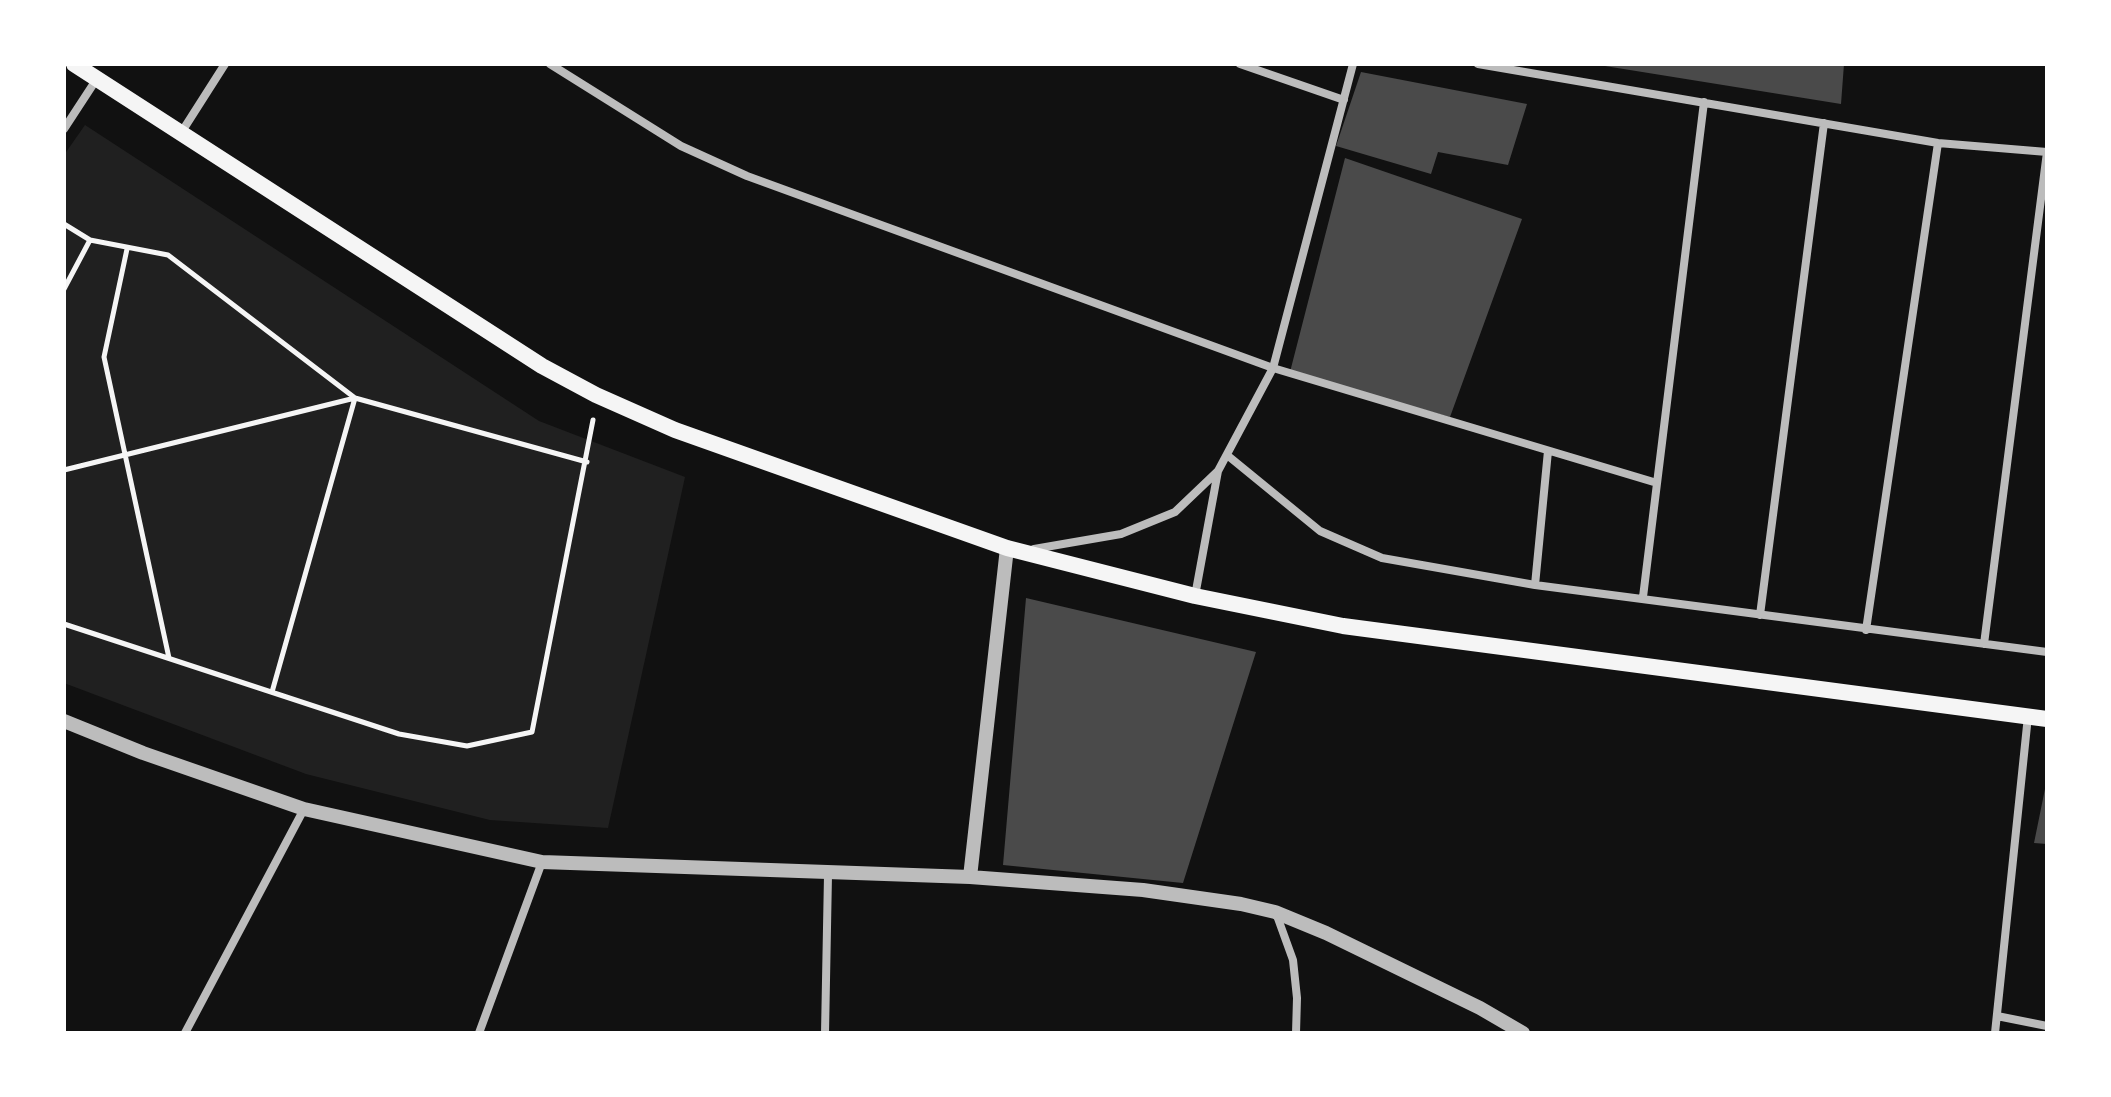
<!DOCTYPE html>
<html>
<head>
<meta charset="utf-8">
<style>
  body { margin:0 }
  #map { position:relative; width:2111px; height:1097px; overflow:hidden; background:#111; font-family:Signika,sans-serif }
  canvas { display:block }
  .frame { position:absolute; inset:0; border:66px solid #fff; pointer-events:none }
</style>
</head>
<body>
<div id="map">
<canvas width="2111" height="1097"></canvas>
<div class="frame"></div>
</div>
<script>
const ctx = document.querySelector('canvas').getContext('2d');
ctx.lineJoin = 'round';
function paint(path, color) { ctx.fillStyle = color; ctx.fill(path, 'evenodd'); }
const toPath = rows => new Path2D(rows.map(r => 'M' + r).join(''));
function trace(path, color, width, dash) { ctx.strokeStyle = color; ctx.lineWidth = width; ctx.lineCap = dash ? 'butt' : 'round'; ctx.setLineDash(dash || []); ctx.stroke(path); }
const green = toPath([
  [85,125,539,421,685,477,608,828,490,820,306,774,64,683,64,155]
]);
const building = toPath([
  [1605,64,1844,64,1841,104,1605,66],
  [1361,72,1527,104,1508,165,1438,152,1431,174,1336,146],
  [1345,158,1522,219,1450,417,1290,372],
  [1026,598,1256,652,1183,883,1003,865],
  [2046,784,2047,784,2047,844,2034,843]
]);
const path = toPath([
  [64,224,90,240],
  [127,249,104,357,169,658],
  [64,289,90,240,168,255,355,398,587,462],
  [64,470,355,398,272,692],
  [64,624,399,734,467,746,532,732,593,420]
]);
const minor = toPath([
  [550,64,681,146,747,176,1273,368,1657,483],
  [1240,64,1344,100],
  [1478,64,1938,143,2047,152],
  [64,129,96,80],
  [181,133,225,64],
  [1548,451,1535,585,2047,652],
  [1227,455,1320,531,1382,558,1535,585],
  [1034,549,1121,534,1175,512,1218,471],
  [1195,596,1218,471,1273,368,1353,64],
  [1643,597,1704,102],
  [1760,615,1824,123],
  [1866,630,1938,143],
  [1984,644,2047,152],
  [1276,913,1293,960,1297,998,1296,1033],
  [1997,1016,2047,1026],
  [185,1033,304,809],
  [479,1033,542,862],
  [825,1033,828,875],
  [1995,1033,2028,716]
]);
const tertiary = toPath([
  [64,721,143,753,304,809,542,862,970,877,1143,890,1241,904,1275,912,1326,933,1480,1008,1523,1033],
  [970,877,1007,548]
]);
const secondary = toPath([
  [74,64,542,366,596,395,675,430,1007,548,1195,596,1343,626,2047,719]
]);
paint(green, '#202020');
paint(building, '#4a4a4a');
trace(path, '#f5f5f5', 5);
trace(minor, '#bcbcbc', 8);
trace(tertiary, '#bcbcbc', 14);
trace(secondary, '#f5f5f5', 16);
</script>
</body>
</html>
